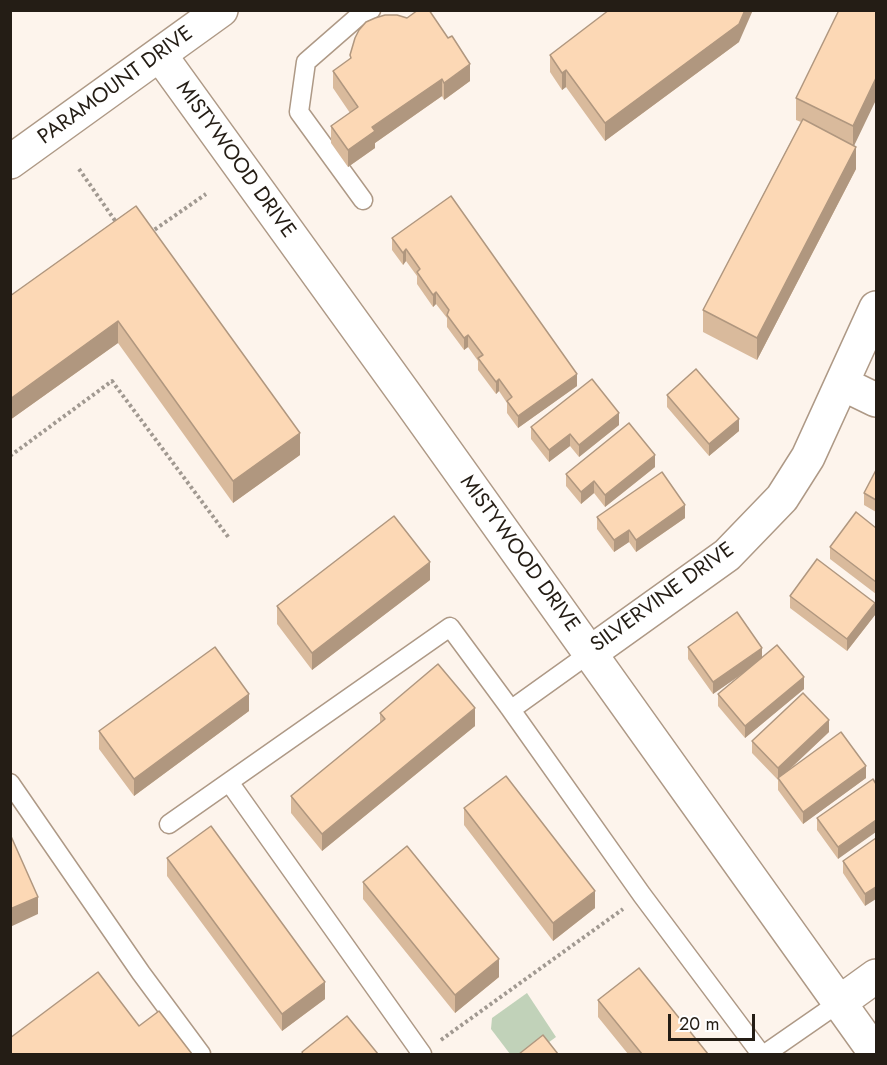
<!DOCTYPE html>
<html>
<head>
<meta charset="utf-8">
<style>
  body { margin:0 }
  #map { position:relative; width:887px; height:1065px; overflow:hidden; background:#fdf4ec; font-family:Jost,sans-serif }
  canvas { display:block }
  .frame { position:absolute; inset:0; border:12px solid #241d15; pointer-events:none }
  .scale { position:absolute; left:668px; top:1014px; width:87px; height:27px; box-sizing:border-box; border:3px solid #241d15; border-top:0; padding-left:8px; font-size:18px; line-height:21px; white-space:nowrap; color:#241d15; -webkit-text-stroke:4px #fff; paint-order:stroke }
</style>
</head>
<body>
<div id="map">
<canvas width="887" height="1065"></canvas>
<div class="frame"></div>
<div class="scale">20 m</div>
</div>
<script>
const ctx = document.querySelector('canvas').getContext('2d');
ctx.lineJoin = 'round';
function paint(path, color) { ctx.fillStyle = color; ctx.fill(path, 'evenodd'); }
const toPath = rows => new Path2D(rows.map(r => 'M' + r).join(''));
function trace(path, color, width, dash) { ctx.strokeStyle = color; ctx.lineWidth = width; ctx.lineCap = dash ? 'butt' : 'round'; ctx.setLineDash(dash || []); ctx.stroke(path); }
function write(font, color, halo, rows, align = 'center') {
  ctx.font = font + ' Jost,sans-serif'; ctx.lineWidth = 4.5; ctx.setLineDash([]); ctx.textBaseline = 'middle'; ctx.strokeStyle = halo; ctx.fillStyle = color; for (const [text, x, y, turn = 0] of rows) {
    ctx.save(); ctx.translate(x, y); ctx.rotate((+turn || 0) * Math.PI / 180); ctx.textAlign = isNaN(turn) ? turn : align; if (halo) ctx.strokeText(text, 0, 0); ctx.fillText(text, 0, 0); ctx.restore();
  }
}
const green = toPath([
  [527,993,556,1037,533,1054,510,1054,491,1029,492,1018]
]);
const path = toPath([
  [79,169,116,222,119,222],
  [149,229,154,230,206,194],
  [10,456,112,381,229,538],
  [441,1040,623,909]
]);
const service = toPath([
  [363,200,299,112,306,62,361,14,371,10],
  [509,707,516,706,590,653],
  [229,782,422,1054],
  [10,783,141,973,201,1054],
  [169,824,450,627,509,707,642,895,761,1054],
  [765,1054,840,1002]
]);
const minor = toPath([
  [160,55,412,404,876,1054],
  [843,384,876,400],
  [590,653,727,555,782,498,808,457,876,308],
  [840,1002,876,976]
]);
const tertiary = toPath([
  [10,162,221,10]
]);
const wall = toPath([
  [876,10,854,146,856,169,757,360,703,332,703,310,801,122,796,120,796,98],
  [739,42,605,141,566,87,562,90,550,72,550,55],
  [350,55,470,81,444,100,442,96,375,143,375,148,348,167,331,143,331,126,350,113,333,88,333,71,350,59],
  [136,206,300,455,233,503,118,343,10,420,10,296],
  [392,238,577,386,518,428,507,413,507,403,499,391,496,394,478,370,478,361,468,347,464,350,447,327,447,318,436,304,433,307,417,284,417,276,406,261,403,265,392,250],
  [667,395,739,431,709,456,667,407],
  [619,425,579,457,570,446,549,462,531,439,531,427],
  [655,467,605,507,594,493,581,504,566,486,566,474],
  [876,470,876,512,864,505,864,493],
  [597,517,685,518,636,552,629,542,614,552,597,529],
  [876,528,876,594,830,559,830,547],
  [430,580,312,670,277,624,277,606],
  [790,596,875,615,847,651,790,608],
  [688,647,762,658,804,689,745,738,718,706,718,694,746,671,713,694,688,659],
  [249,711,134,796,99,749,99,731],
  [380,713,475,726,322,851,291,813,291,796,380,723],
  [829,732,788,771,866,778,803,824,778,790,778,780,752,753,752,741],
  [873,779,838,859,817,830,817,818],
  [464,808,595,908,553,941,464,825],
  [876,838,865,906,843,873,843,861],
  [167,858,325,999,282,1031,167,876],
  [363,882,499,977,455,1013,363,899],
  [598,1000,708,1054,628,1054,598,1017]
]);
const shadedWall = toPath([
  [745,10,753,10,739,42,605,141,605,123],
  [470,64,470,81,444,100,444,83],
  [566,70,566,87,562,90,562,73],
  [876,78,876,100,853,148,853,126],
  [442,79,442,96,375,143,375,148,348,167,348,150,372,127],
  [856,147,856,169,757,360,757,338],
  [406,249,406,261,403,265,403,253],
  [436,292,436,304,433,307,433,295],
  [118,321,118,343,10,420,10,399],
  [468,335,468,347,464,350,464,338],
  [577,374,577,386,518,428,518,416],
  [499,379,499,391,496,394,496,382],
  [619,413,619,425,579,457,579,445],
  [739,419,739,431,709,456,709,444],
  [300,433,300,455,233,503,233,481],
  [570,434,570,446,549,462,549,450],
  [655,455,655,467,605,507,605,495],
  [594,481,594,493,581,504,581,492],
  [685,505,685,518,636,552,636,540],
  [629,530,629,542,614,552,614,540],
  [430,562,430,580,312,670,312,653],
  [875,603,875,615,847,651,847,639],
  [762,648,762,660,713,694,713,682],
  [804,677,804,689,745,738,745,726],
  [249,694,249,711,134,796,134,779],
  [475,708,475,726,322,851,322,834],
  [829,720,829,732,779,779,778,778,778,780,778,768],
  [866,766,866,778,803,824,803,812],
  [876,820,876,832,838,859,838,847],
  [876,887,876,899,865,906,865,894],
  [595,891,595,908,553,941,553,923],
  [38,897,38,914,10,927,10,909],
  [499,959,499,977,455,1013,455,995],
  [325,982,325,999,282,1031,282,1014]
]);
const building = toPath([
  [418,10,429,10,448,38,452,36,470,64,444,83,442,79,372,127,375,131,348,150,331,126,358,107,333,71,351,58,350,55,355,38,359,30,366,22,375,18,385,15,397,15,407,18,418,10],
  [609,10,745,10,739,24,605,123,566,70,562,73,550,55,609,10],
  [839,10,876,10,876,78,853,126,796,98,839,10],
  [803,119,856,147,757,338,703,310,803,119],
  [451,196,577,374,518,416,507,401,512,397,499,379,496,382,478,358,483,355,468,335,464,338,447,315,449,310,436,292,433,295,417,272,420,269,406,249,403,253,392,238,451,196],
  [136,206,300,433,233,481,118,321,10,399,10,296,136,206],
  [696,369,739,419,709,444,667,395,696,369],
  [592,379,619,413,579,445,570,434,549,450,531,427,592,379],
  [629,423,655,455,605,495,594,481,581,492,566,474,629,423],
  [876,470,876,500,864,493,876,470],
  [662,472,685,505,636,540,629,530,614,540,597,517,662,472],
  [856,512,876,528,876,582,830,547,856,512],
  [394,516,430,562,312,653,277,606,394,516],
  [817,559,875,603,847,639,790,596,817,559],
  [737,612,762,648,713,682,688,647,737,612],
  [777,645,804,677,745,726,718,694,777,645],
  [215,647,249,694,134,779,99,731,215,647],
  [438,664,475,708,322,834,291,796,385,719,380,713,438,664],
  [803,693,829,720,778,768,752,741,803,693],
  [841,732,866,766,803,812,778,778,841,732],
  [506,776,595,891,553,923,464,808,506,776],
  [873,779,876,784,876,820,838,847,817,818,873,779],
  [211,826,325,982,282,1014,167,858,211,826],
  [10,834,38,897,10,909,10,834],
  [876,838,876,887,865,894,843,861,876,838],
  [407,846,499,959,455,995,363,882,407,846],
  [639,968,708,1054,642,1054,598,1000,639,968],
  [98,972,139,1026,159,1011,192,1054,10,1054,10,1038,98,972],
  [347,1016,378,1054,303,1054,302,1052,347,1016],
  [543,1035,558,1054,519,1054,543,1035]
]);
const streetNames = [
  ["PARAMOUNT DRIVE",116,86,-36],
  ["MISTYWOOD DRIVE",235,160,54],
  ["MISTYWOOD DRIVE",519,554,54],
  ["SILVERVINE DRIVE",663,598,-36]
];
paint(green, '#c1d2b9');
trace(service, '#ae9986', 21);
trace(minor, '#ae9986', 36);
trace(tertiary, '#ae9986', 36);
trace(path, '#a19991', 4, [3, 3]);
trace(service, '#fff', 18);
trace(minor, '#fff', 33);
trace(tertiary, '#fff', 33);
paint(wall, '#d9ba9c');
paint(shadedWall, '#b0977f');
paint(building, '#fcd8b5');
trace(building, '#b0977f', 1.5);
write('21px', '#241d15', '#fff', streetNames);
</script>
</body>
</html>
